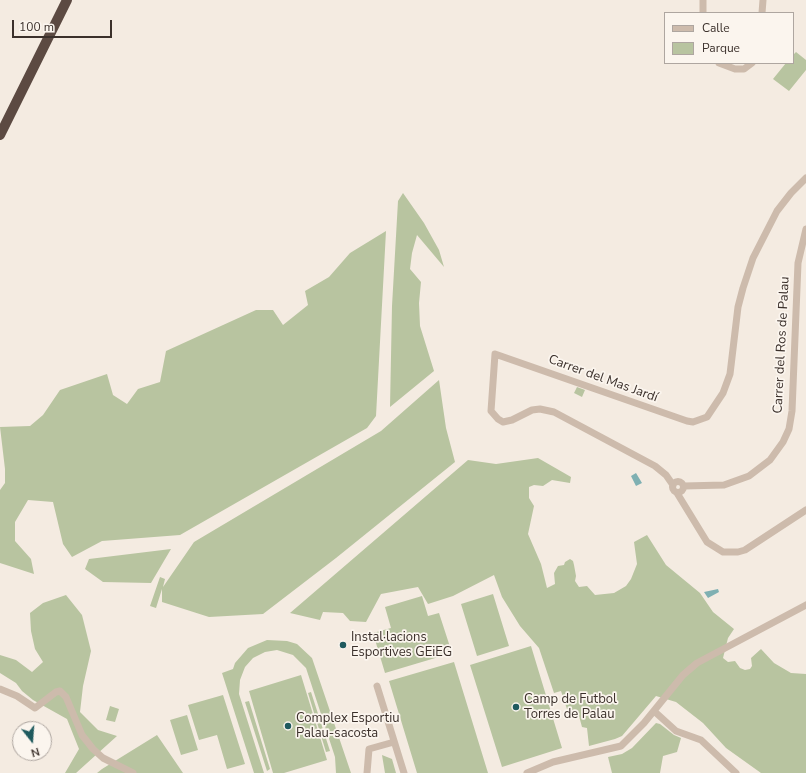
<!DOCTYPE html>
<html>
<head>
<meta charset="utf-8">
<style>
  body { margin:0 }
  #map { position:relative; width:806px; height:773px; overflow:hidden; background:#f4ebe1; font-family:"Nunito Sans",sans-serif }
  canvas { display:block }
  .legend { position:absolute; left:664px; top:12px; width:130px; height:52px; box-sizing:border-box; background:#fbf5ee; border:1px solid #aea6a0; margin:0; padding:5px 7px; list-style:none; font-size:12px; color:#3b302b }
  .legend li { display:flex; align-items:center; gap:8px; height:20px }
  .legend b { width:20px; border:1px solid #aea6a0 }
  .north { position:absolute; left:12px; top:721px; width:40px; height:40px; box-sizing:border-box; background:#fbf5ee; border:1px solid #aea6a0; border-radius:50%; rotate:163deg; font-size:11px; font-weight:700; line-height:16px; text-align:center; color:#3b302b }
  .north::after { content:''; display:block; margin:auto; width:14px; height:18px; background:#1f5a5e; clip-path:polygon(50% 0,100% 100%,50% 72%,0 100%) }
  .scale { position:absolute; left:12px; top:20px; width:100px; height:18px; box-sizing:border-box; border:2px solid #3b302b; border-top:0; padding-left:5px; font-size:12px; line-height:14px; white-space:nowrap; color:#3b302b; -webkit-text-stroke:3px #fbf5ee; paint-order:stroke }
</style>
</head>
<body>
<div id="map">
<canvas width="806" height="773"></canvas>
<ul class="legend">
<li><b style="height:5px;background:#cdbbac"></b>Calle</li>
<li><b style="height:11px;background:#b8c4a0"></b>Parque</li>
</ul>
<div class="north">N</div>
<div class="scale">100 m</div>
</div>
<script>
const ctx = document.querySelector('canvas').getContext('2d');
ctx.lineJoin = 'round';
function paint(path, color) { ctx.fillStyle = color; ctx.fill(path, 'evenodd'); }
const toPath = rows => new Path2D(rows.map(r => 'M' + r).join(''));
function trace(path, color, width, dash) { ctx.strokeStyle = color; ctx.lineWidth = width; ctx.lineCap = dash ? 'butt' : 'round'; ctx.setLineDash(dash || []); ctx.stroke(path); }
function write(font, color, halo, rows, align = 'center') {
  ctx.font = font + ' "Nunito Sans",sans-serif'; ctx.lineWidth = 3.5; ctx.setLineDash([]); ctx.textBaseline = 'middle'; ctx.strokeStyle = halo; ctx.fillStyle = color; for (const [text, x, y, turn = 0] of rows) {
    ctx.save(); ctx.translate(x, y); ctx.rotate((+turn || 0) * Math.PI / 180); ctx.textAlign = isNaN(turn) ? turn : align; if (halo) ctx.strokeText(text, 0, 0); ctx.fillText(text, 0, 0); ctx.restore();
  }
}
const green = toPath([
  [796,52,806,60,806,70,789,91,773,79,786,63,793,63,793,55],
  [403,193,424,223,439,250,444,267,417,235,412,253,410,269,421,282,419,303,420,326,434,371,390,407,392,306,398,201],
  [386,231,376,416,367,428,180,535,102,541,72,557,63,544,53,502,28,500,15,522,15,541,31,559,34,574,0,563,0,490,5,483,5,469,0,427,30,426,43,415,60,390,107,374,113,395,127,404,138,389,160,382,166,351,256,310,273,310,283,325,308,305,305,291,329,277,350,253],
  [439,380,446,428,455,462,336,558,263,614,209,617,162,602,162,589,156,608,150,606,160,577,165,579,163,587,194,542,381,431],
  [577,387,585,390,582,397,574,393],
  [538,458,571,477,570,483,552,480,543,486,534,485,529,487,529,498,534,506,528,534,541,564,547,588,555,584,554,573,558,566,564,565,565,562,570,559,573,561,574,565,576,576,575,581,579,587,587,586,595,595,614,593,626,586,631,579,637,564,634,542,647,535,666,565,700,593,713,612,734,629,728,638,723,658,728,662,735,661,740,668,745,670,750,669,752,666,751,658,761,649,774,663,791,673,806,674,806,773,761,773,726,748,703,723,676,702,656,696,622,736,615,739,589,746,587,728,582,727,579,716,575,716,573,711,568,712,561,691,554,693,539,648,520,626,502,597,494,575,453,596,428,604,418,587,381,594,366,622,350,621,343,613,323,612,320,620,290,613,468,460,496,464],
  [171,549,151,583,103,582,85,569,89,559],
  [493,594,509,646,477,656,461,604],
  [66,595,82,615,91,651,83,686,80,712,98,730,117,736,76,773,65,773,79,749,67,719,33,700,22,691,16,683,0,673,0,655,16,660,32,672,43,662,35,649,31,631,30,613,43,603],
  [422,596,428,616,439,613,452,653,385,673,373,633,391,628,385,607],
  [267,640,287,641,297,644,312,658,351,773,336,773,335,757,306,668,293,655,277,650,265,652,253,658,245,667,240,680,239,694,264,773,254,773,222,673,233,669,235,663,248,648],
  [531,646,562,748,502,767,470,665],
  [454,662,488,773,417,773,389,681],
  [301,675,327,760,284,773,273,773,249,691],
  [311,692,330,751,326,752,308,693],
  [223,695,245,764,227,769,217,735,199,740,188,705],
  [249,701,270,769,267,771,245,702],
  [110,706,119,709,115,722,106,720],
  [187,715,198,750,181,755,170,720],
  [656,723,660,724,674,735,681,738,677,752,663,756,660,773,612,773,608,757,622,754,632,748],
  [157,735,183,773,97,773,102,769],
  [382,755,392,759,396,773,385,773]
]);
const water = toPath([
  [636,473,642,483,636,486,631,476],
  [718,589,719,592,708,598,704,592]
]);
const minor = toPath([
  [703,0,703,13],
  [762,13,763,0],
  [719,63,735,69,744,69,752,63],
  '672.5 487a5.5 5.5 0 1 1 11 0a5.5 5.5 0 1 1-11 0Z',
  [673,485,666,475,655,466,554,412,540,409,532,410,512,420,503,422,498,419,491,411,495,354,687,421,693,422,707,417,723,393,730,374,738,307,743,288,753,258,777,211,791,193,806,178],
  [684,486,724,485,749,476,770,460,783,442,789,429,792,411,798,263,806,229],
  [677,493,707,542,723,552,738,552,745,550,806,510],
  [377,686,404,773],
  [0,689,17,696,35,708,56,692,60,691,66,697,82,735,93,749,103,758,133,773],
  [654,711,676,731,701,740,736,773],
  [367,773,369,749,394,742],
  [527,773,553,762,621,746,644,723,683,675,697,663,806,605]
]);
const highway = toPath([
  [0,135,67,0]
]);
const markers = [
  [343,645,4,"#1f5a5e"],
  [516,707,4,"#1f5a5e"],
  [288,726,4,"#1f5a5e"]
];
const streetNames = [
  ["Carrer del Ros de Palau",782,345,-87],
  ["Carrer del Mas Jardí",603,379,20]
];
const poiNames = [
  ["Instal·lacions",351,638],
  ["Esportives GEiEG",351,653],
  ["Camp de Futbol",524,700],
  ["Torres de Palau",524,715],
  ["Complex Esportiu",296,719],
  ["Palau-sacosta",296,734]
];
paint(green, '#b8c4a0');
paint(water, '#7fb0b2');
trace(minor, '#cdbbac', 7);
trace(highway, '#5c4a42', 10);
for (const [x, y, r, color] of markers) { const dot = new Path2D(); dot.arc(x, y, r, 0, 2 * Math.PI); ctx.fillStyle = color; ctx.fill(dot); trace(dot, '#fbf5ee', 1.5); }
write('13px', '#3b302b', '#fbf5ee', streetNames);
write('13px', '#3b302b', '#fbf5ee', poiNames, 'left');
</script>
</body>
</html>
